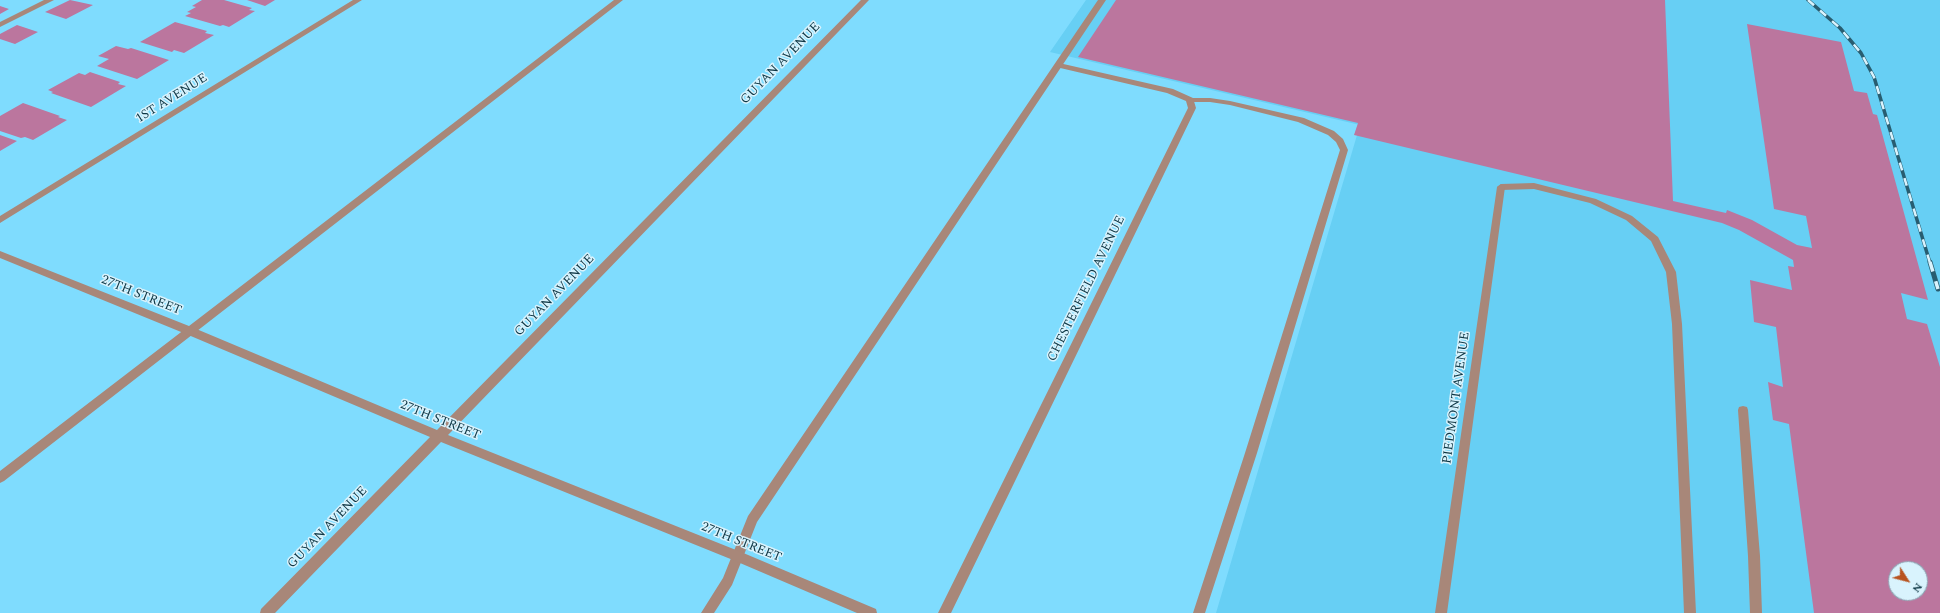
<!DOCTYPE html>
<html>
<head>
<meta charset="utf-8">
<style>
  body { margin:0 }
  #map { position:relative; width:1940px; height:613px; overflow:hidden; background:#7fdcfe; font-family:Spectral,serif }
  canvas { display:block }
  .north { position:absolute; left:1888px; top:561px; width:40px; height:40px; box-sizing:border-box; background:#d9f3fd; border:1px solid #87a7b3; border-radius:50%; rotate:126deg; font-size:11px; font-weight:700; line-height:16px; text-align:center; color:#0d3644 }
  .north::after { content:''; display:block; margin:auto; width:14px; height:18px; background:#b85420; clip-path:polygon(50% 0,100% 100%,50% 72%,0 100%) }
</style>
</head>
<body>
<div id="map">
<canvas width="1940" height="613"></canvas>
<div class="north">N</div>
</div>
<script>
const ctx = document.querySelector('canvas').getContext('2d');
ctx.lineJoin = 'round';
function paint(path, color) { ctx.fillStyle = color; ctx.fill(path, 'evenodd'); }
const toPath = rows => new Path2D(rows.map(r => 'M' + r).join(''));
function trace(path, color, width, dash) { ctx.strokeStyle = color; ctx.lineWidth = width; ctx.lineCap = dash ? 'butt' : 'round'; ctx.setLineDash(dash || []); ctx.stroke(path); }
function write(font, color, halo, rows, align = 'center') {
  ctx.font = font + ' Spectral,serif'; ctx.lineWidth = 3; ctx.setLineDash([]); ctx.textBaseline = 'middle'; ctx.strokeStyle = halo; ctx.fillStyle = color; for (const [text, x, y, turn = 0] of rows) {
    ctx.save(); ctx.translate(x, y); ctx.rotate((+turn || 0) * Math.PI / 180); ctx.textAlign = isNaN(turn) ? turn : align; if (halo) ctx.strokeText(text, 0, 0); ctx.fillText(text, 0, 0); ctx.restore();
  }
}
const built = toPath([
  [1086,0,1940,0,1940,613,1216,613,1360,125,1050,52],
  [1896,569,1920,569,1920,593,1896,593]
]);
const building = toPath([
  [70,0,93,5,66,19,45,12],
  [202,0,224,0,252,8,249,10,255,11,229,27,223,25,220,26,185,16,191,13,187,12,196,7,192,6],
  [247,0,275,0,265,6],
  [1116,0,1665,0,1673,201,1726,213,1727,210,1752,220,1797,245,1812,248,1806,216,1774,209,1747,24,1841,42,1854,91,1867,93,1873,114,1877,115,1928,300,1901,293,1907,319,1927,324,1940,367,1940,613,1814,613,1789,424,1773,420,1768,382,1783,387,1776,327,1754,322,1750,280,1792,290,1788,266,1794,267,1793,260,1739,230,1722,223,1354,135,1358,123,1078,57],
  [1896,569,1920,569,1920,593,1896,593],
  [0,6,9,9,0,14],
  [175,22,207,31,205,33,214,35,184,53,174,50,172,52,140,42],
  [17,25,38,32,15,44,0,39,0,34],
  [116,46,128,49,131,48,169,60,137,79,97,66,109,59,98,56],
  [90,72,120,82,118,84,126,86,91,107,51,93,53,92,48,90,79,73,85,75],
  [23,103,60,116,58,117,67,120,33,140,25,137,21,138,0,131,0,116],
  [0,135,17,141,0,151]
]);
const service = toPath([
  [44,0,54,0,0,27,0,22,44,0],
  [614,0,623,0,4,481,0,483,0,471,614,0],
  [1098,0,1106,0,757,522,732,585,714,613,701,613,723,578,748,516,1098,0],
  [1187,98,1210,98,1230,101,1304,118,1334,131,1343,139,1348,150,1257,453,1205,613,1193,613,1245,453,1340,150,1336,142,1328,135,1298,122,1230,105,1210,102,1187,102,1187,98],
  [1534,183,1596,199,1632,216,1658,237,1676,272,1682,324,1696,613,1684,613,1672,324,1666,272,1651,241,1626,220,1590,203,1534,189,1501,190,1497,187,1501,184,1534,183],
  [1743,406,1747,407,1748,410,1760,556,1762,613,1750,613,1748,556,1738,410,1739,407,1743,406]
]);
const minor = toPath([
  [353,0,362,0,0,223,0,216,353,0],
  [861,0,869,0,448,435,741,552,876,609,877,613,857,613,733,560,441,442,275,613,260,613,261,609,430,437,186,334,0,258,0,251,194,328,437,430,861,0],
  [1056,63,1059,63,1173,89,1193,98,1196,108,951,613,938,613,1188,108,1186,101,1167,93,1056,67,1056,63],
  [1501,184,1505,187,1447,613,1435,613,1497,187,1501,184]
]);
const railFar1 = toPath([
  [1808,0,1840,28,1861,53,1874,77,1930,263]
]);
const rail = toPath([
  [1930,262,1938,289]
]);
const streetNames = [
  ["GUYAN AVENUE",781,64,-46],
  ["1ST AVENUE",172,99,-32],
  ["CHESTERFIELD AVENUE",1087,289,-64],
  ["27TH STREET",141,296,22],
  ["GUYAN AVENUE",555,296,-46],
  ["PIEDMONT AVENUE",1457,398,-82],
  ["27TH STREET",440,421,22],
  ["GUYAN AVENUE",328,528,-46],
  ["27TH STREET",741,543,22]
];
paint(built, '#67cff4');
paint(building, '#bb769e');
paint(service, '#a88779');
paint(minor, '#a88779');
trace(railFar1, '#285d70', 3.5);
trace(rail, '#285d70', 5);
trace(railFar1, '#d9f3fd', 2.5, [8]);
trace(rail, '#d9f3fd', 3.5, [10]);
write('13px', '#0d3644', '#d9f3fd', streetNames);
</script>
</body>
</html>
